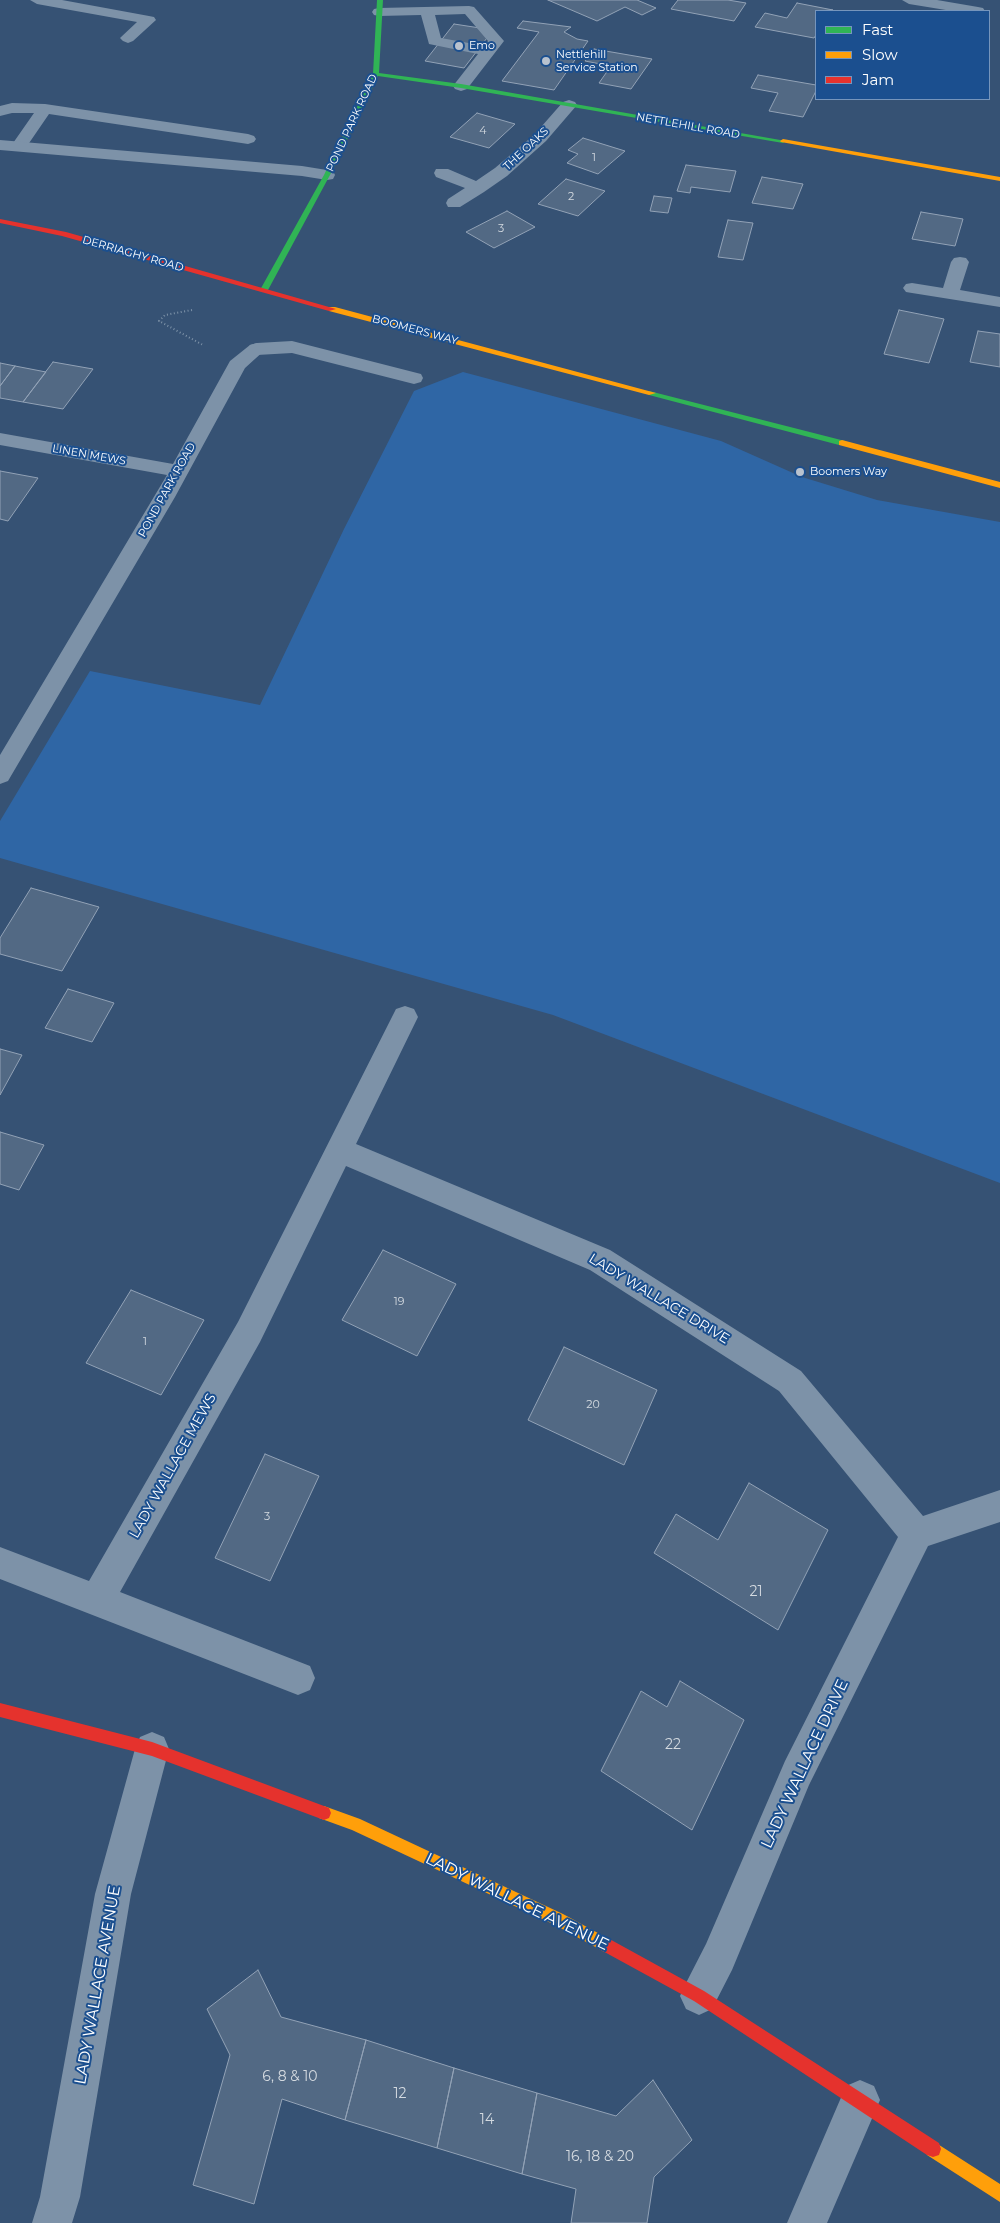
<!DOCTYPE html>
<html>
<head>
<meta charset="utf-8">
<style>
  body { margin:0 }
  #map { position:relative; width:1000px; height:2223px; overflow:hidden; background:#365274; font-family:Montserrat,sans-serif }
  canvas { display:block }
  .legend { position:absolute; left:815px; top:10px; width:175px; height:90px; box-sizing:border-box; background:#1b4f8f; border:1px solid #7695bc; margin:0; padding:6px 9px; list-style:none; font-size:15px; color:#fff }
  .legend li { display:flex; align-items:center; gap:10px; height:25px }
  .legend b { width:25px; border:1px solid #7695bc }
</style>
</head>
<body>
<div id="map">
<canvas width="1000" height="2223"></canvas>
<ul class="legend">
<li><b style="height:6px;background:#30b455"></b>Fast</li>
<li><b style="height:6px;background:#ff9f0a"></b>Slow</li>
<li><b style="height:6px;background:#e5322d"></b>Jam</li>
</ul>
</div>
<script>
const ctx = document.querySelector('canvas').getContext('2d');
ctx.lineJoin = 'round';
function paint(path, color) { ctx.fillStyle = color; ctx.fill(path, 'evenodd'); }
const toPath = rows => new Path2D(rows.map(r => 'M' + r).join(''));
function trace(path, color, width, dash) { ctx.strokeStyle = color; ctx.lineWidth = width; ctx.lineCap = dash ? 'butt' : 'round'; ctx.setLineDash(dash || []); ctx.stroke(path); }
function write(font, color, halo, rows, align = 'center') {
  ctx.font = font + ' Montserrat,sans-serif'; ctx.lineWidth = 4; ctx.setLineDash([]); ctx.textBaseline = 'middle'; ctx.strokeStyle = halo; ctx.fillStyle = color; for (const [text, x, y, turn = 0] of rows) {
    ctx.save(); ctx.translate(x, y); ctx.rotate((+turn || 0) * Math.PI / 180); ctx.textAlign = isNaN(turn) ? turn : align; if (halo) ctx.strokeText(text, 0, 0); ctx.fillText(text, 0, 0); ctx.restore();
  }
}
const green = toPath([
  [463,372,721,441,802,477,877,500,1000,522,1000,1183,553,1015,0,858,0,821,90,671,260,705,344,529,414,391]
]);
const building = toPath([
  [548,0,637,0,656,8,642,15,625,7,597,21,548,0],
  [678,0,728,0,746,3,734,21,671,9,678,0],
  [797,3,833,10,816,11,816,35,814,38,755,27,765,13,787,18,797,3],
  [523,21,571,27,564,32,577,39,588,41,554,90,502,81,539,32,517,28,523,21],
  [454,24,493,30,464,68,425,61,454,24],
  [594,49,652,59,631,89,599,83,611,66,585,61,594,49],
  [758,75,816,85,816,91,803,117,769,111,778,93,751,88,758,75],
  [477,113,515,124,489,148,450,137,477,113],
  [583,138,625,151,598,174,567,163,578,154,568,150,583,138],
  [686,165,736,171,730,192,691,187,690,193,677,191,686,165],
  [762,177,803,184,793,209,752,203,762,177],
  [566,179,605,191,578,216,538,204,566,179],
  [654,196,672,198,668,213,650,211,654,196],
  [507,211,535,227,494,248,466,232,507,211],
  [921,212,963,219,955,246,912,239,921,212],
  [728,220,753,223,743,260,718,257,728,220],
  [899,310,944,319,929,363,884,354,899,310],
  [978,331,1000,334,1000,367,970,362,978,331],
  [53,362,93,369,63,409,23,402,53,362],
  [0,363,15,366,0,386,0,363],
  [15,366,46,372,23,402,0,398,0,386,15,366],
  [0,471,38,478,8,521,0,519,0,471],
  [31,888,99,907,62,971,0,954,0,938,31,888],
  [68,989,114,1003,92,1042,45,1028,68,989],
  [0,1049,22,1055,0,1095,0,1049],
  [0,1132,44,1145,19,1190,0,1184,0,1132],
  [383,1250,456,1284,417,1356,342,1320,383,1250],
  [131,1290,204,1320,161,1395,86,1363,131,1290],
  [564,1347,657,1390,624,1465,528,1420,564,1347],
  [265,1454,319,1476,270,1581,215,1558,265,1454],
  [749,1483,828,1530,778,1630,654,1553,676,1514,718,1540,749,1483],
  [680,1681,744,1720,692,1830,601,1771,641,1691,667,1707,680,1681],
  [258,1970,281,2017,366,2040,345,2120,282,2099,254,2204,193,2185,230,2055,207,2009,258,1970],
  [366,2040,454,2068,437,2148,345,2120,366,2040],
  [454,2068,537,2093,522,2174,437,2148,454,2068],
  [653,2080,692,2140,654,2177,647,2223,571,2223,576,2189,522,2174,537,2093,616,2116,653,2080]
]);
const path = toPath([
  [192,310,165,315,159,321,203,345]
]);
const lane = toPath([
  [469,6,474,7,504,41,467,89,461,91,455,89,453,86,478,54,429,44,421,15,379,16,374,15,372,12,374,9,379,8,469,6],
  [465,14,488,41,485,46,441,38,435,15,465,14],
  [12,103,45,104,248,134,254,136,256,139,254,142,248,144,49,114,25,149,19,151,13,149,11,146,34,113,12,113,0,116,0,106,12,103],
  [292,341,421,374,423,378,421,382,414,384,292,353,257,355,250,353,248,349,250,345,257,343,292,341]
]);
const street = toPath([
  [30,0,62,0,149,16,154,17,156,20,133,41,128,43,123,41,120,38,137,22,37,4,30,0],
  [902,0,937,0,978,7,983,8,985,11,952,11,909,4,902,0],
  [569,100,575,102,577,105,546,141,507,176,484,192,460,207,448,207,446,203,448,199,465,188,436,177,434,173,436,169,448,169,476,181,495,168,534,135,563,102,569,100],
  [0,140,302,166,333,171,335,175,333,179,327,180,302,176,0,150,0,140],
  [960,257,966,258,969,262,960,290,1000,297,1000,307,912,293,906,292,903,288,906,284,912,283,943,288,951,262,954,258,960,257],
  [257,343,264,345,266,349,245,368,175,497,8,781,0,784,0,755,167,475,0,445,0,433,173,464,230,361,250,345,257,343],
  [405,1006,414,1009,418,1017,356,1144,610,1250,801,1371,923,1516,1000,1490,1000,1522,928,1546,809,1785,732,1970,712,2009,699,2015,686,2009,680,1996,686,1983,706,1944,785,1761,898,1537,779,1391,590,1270,346,1166,260,1342,120,1592,310,1666,315,1678,310,1690,298,1695,0,1579,0,1547,89,1581,238,1322,396,1009,405,1006],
  [152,1732,164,1737,169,1749,131,1894,80,2197,72,2223,32,2223,40,2197,95,1894,135,1749,140,1737,152,1732],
  [860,2080,874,2086,880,2100,827,2223,787,2223,846,2086,860,2080]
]);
const fast = toPath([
  [377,0,383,0,379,73,461,84,786,141,783,143,461,88,378,76,330,175,268,290,261,292,260,290,324,175,373,74,377,0],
  [649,391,845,441,846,443,845,445,839,445,649,395,649,391]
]);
const slow = toPath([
  [783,139,1000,177,1000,181,781,142,780,141,783,139],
  [329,307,335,307,656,393,649,395,329,311,329,307],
  [842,440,1000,482,1000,488,839,445,839,441,842,440],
  [324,1806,360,1819,563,1914,609,1939,612,1944,609,1949,604,1952,599,1949,553,1924,352,1830,319,1818,317,1813,319,1808,324,1806],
  [933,2141,1000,2184,1000,2202,927,2155,925,2149,927,2143,933,2141]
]);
const jam = toPath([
  [0,219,66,232,336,309,329,311,62,236,0,223,0,219],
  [0,1703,152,1742,324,1806,329,1808,331,1813,329,1818,324,1820,152,1756,0,1717,0,1703],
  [604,1936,704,1991,939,2143,941,2149,939,2155,933,2157,927,2155,694,2001,599,1949,596,1944,599,1939,604,1936]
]);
const markers = [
  [459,46,5,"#b9c2ce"],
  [546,61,5,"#b9c2ce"],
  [800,472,5,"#b9c2ce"]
];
const farPoinames = [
  ["Emo",469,46],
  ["Nettlehill",556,55],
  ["Service Station",556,68],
  ["Boomers Way",810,472]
];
const farStreetnames = [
  ["POND PARK ROAD",352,123,-65],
  ["NETTLEHILL ROAD",688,126,10],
  ["THE OAKS",526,149,-43],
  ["DERRIAGHY ROAD",133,254,16],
  ["BOOMERS WAY",415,330,15],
  ["LINEN MEWS",89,455,10],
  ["POND PARK ROAD",167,490,-61]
];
const numberNames = [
  ["4",483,131],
  ["1",594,158],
  ["2",571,197],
  ["3",501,229],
  ["19",399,1302],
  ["1",145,1342],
  ["20",593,1405],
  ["3",267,1517]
];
const streetNames = [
  ["LADY WALLACE DRIVE",659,1299,31],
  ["LADY WALLACE MEWS",173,1466,-61]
];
const nearNumbernames = [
  ["21",756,1592],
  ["22",673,1745],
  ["6, 8 & 10",290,2077],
  ["12",400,2094],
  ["14",487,2120],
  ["16, 18 & 20",600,2157]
];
const nearStreetnames = [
  ["LADY WALLACE DRIVE",805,1764,-65],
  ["LADY WALLACE AVENUE",517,1902,26],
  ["LADY WALLACE AVENUE",98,1985,-80]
];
paint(green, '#2f66a5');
paint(building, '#526984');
trace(building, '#92a2b6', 1);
trace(path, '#7d92a8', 2, [1, 2.5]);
paint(lane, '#7d92a8');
paint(street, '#7d92a8');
paint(fast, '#30b455');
paint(slow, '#ff9f0a');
paint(jam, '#e5322d');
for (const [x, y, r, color] of markers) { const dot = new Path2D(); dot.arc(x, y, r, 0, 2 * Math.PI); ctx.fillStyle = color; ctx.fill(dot); trace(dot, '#1b4f8f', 2); }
write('11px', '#fff', '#1b4f8f', farPoinames, 'left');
write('11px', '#fff', '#1b4f8f', farStreetnames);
write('11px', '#d4dae0', null, numberNames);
write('14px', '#fff', '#1b4f8f', streetNames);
write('14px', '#d4dae0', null, nearNumbernames);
write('16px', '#fff', '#1b4f8f', nearStreetnames);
</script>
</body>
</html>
